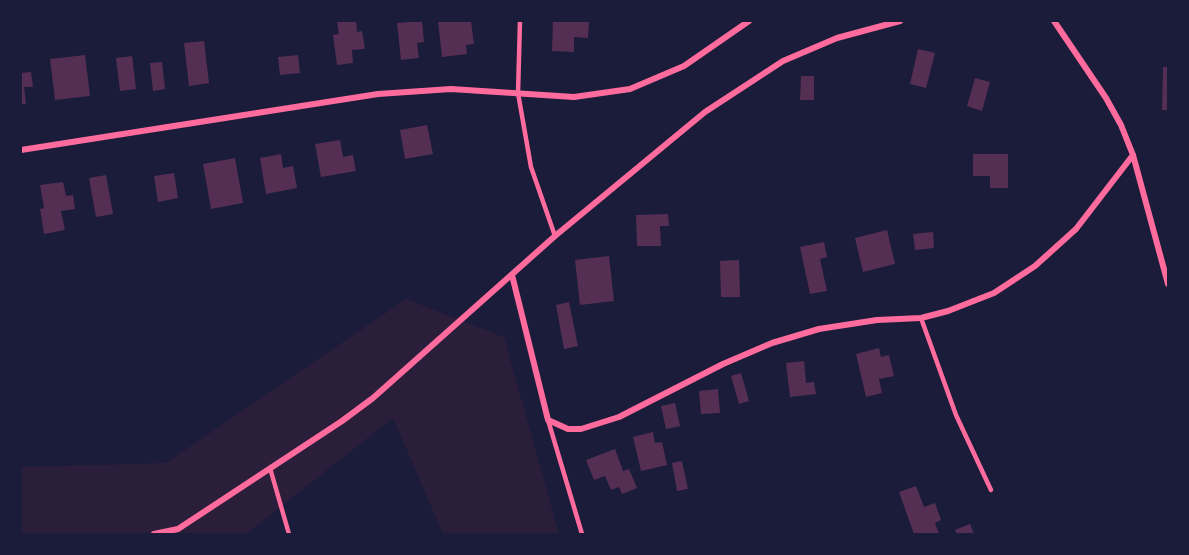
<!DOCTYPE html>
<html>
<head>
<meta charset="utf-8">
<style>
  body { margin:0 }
  #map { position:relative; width:1189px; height:555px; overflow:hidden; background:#1b1b3a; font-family:"Fira Sans Condensed",sans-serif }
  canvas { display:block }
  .frame { position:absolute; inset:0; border:22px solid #1b1b3a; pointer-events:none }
</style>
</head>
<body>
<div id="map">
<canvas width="1189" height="555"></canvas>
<div class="frame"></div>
</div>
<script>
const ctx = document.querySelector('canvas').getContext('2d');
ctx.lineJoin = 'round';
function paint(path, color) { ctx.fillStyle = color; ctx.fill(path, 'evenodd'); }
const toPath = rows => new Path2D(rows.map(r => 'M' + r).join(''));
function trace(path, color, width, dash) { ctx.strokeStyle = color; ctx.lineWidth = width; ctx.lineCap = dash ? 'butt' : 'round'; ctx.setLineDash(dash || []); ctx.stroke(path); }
const green = toPath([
  [406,299,504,337,559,534,443,534,393,418,246,534,21,534,21,467,166,463]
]);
const building = toPath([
  [337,21,356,21,357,32,362,31,365,49,352,50,353,63,337,65,333,35,339,34],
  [422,21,424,42,417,43,419,58,401,60,397,23],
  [438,21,471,21,474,44,466,45,467,54,442,57],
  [553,21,589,21,588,38,574,37,574,52,552,51],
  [204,41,209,83,189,86,184,43],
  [918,49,935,53,926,88,910,84],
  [85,55,90,96,55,100,50,59],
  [298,55,300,73,280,75,278,57],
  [132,56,136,89,120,91,116,58],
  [162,62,165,89,153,91,150,63],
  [1163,67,1168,67,1168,110,1162,110],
  [31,72,33,87,24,87,26,104,21,104,21,73],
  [801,76,814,76,814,100,800,100],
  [975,78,990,82,982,111,967,106],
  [427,125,433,154,405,159,400,130],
  [340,140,343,157,353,155,356,171,321,177,315,144],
  [281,154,283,168,293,166,297,188,266,194,260,158],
  [973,154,1008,154,1008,188,990,188,990,176,973,176],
  [235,158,243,203,211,209,203,164],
  [174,173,178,198,158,202,154,176],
  [106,175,113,214,96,217,89,178],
  [63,182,66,196,73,195,75,209,61,211,65,230,44,234,40,209,44,208,40,185],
  [668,214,669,226,660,226,661,246,637,246,636,215],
  [887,230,895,264,863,272,855,238],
  [933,232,934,248,915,250,913,234],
  [824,242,827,257,820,259,827,291,810,294,800,247],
  [609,256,614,301,580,305,575,260],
  [739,260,740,297,721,297,720,261],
  [569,302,578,346,564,349,556,305],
  [879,348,881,357,889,355,894,376,879,379,882,393,866,397,856,354],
  [804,361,806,383,814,382,816,394,790,397,786,363],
  [741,373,749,401,739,404,731,376],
  [718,389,720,413,701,414,699,391],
  [675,403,680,426,666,429,661,406],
  [653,432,655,443,662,442,667,465,641,471,633,437],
  [615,449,623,471,629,469,637,488,622,494,619,487,611,490,605,476,594,480,586,460],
  [682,461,688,489,677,491,672,463],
  [916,486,924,507,935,503,941,520,935,523,939,534,914,534,899,492],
  [970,524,974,534,957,534,955,530]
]);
const service = toPath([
  [520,21,518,93,531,167,555,236],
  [921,318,956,415,991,490],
  [548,420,582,534],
  [270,468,289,534]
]);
const minor = toPath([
  [1054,21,1106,98,1121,125,1133,155,1168,284],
  [21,150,378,94,451,89,574,97,630,89,684,66,749,21],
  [512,275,548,420,568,429,581,429,619,417,723,364,772,343,819,329,877,320,921,318,948,311,994,293,1035,266,1076,229,1133,155],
  [154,534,178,529,342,421,373,398,555,236,705,112,783,61,837,38,900,21]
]);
paint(green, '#2a1e3b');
paint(building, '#542f53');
trace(service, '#ff6b9d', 4.5);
trace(minor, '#ff6b9d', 6);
</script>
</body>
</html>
